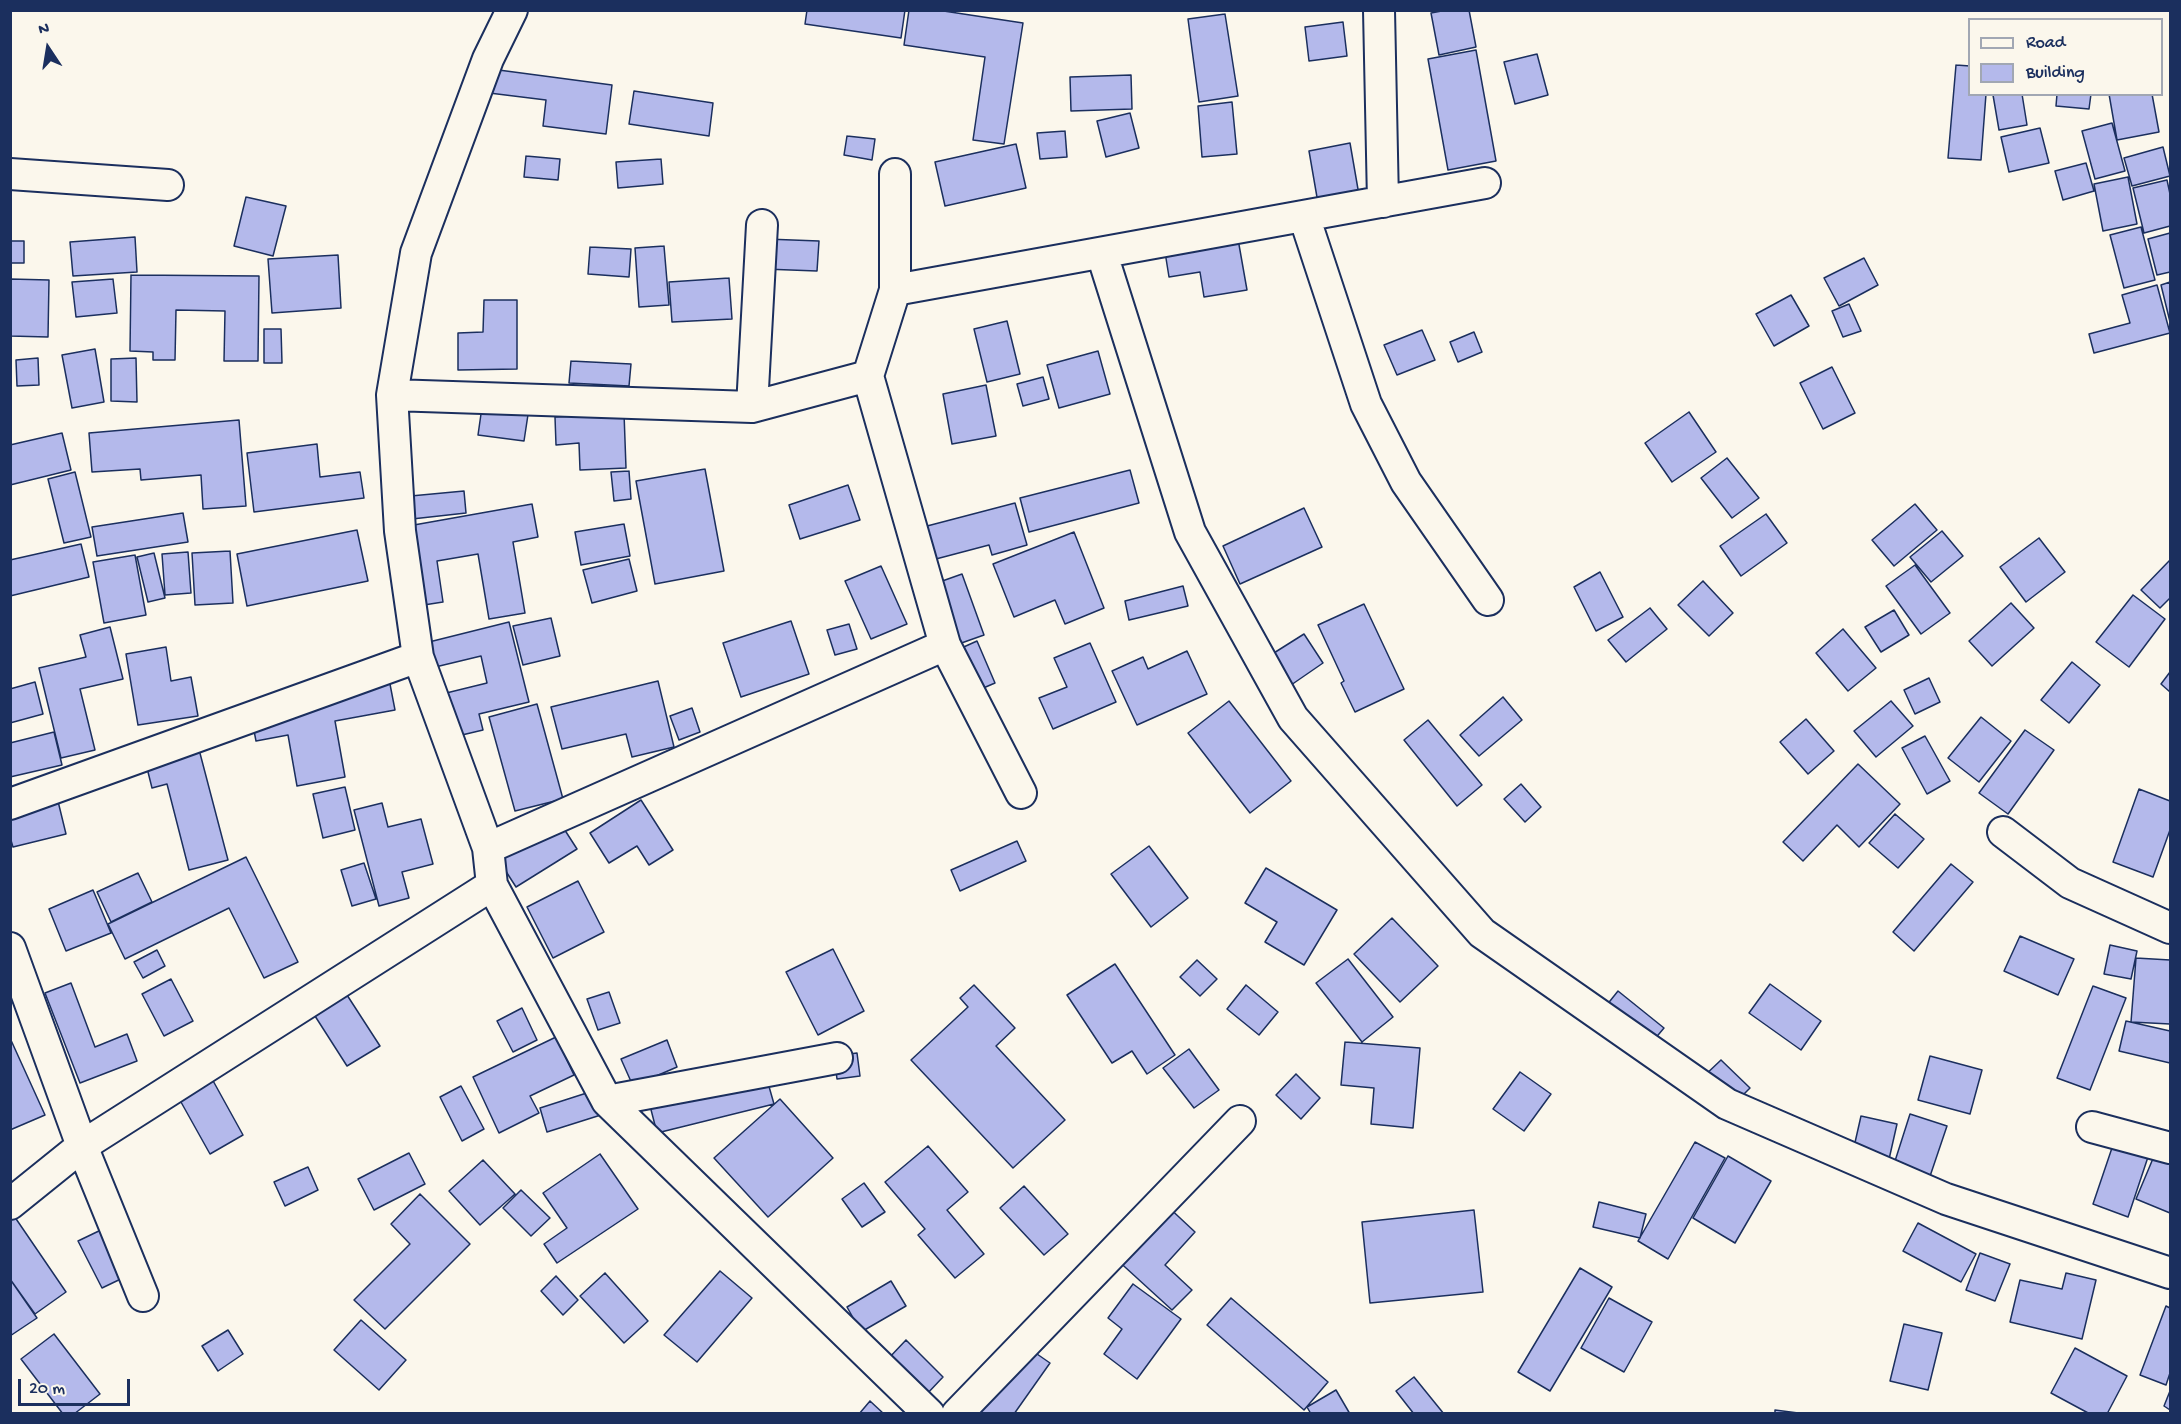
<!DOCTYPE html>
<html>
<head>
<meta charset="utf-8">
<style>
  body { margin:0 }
  #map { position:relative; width:2181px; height:1424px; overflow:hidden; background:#fbf7ec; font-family:"Gochi Hand",sans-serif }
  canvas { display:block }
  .frame { position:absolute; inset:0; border:12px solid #1b2f5e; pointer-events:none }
  .legend { position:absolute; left:1968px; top:18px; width:195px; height:78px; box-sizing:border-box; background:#fbf7ec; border:2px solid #a1a7b3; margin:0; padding:8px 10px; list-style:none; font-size:18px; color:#1b2f5e }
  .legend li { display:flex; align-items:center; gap:12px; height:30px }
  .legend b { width:30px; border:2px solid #a1a7b3 }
  .north { position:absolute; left:18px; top:18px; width:60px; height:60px; -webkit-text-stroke:4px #fbf7ec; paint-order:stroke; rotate:348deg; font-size:16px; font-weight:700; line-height:24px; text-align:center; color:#1b2f5e }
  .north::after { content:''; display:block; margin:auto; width:21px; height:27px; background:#1b2f5e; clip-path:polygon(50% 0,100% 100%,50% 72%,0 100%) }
  .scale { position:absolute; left:18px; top:1379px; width:112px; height:27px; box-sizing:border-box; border:3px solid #1b2f5e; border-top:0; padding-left:8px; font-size:18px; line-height:21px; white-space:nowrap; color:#1b2f5e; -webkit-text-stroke:4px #fbf7ec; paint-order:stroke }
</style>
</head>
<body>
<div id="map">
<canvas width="2181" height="1424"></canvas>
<div class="frame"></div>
<ul class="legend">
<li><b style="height:8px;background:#fbf7ec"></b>Road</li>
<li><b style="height:16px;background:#b4b9eb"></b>Building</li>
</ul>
<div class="north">N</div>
<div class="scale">20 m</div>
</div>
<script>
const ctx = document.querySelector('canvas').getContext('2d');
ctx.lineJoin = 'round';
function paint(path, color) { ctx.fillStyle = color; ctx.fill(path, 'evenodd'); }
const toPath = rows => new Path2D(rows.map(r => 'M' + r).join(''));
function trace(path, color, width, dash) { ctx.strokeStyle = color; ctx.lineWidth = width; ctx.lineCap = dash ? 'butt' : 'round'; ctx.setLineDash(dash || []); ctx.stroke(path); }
const building = toPath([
  [807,10,905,10,901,38,805,24,807,10],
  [909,10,937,10,1023,23,1004,144,973,140,985,57,904,45,909,10],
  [1447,10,1469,10,1476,47,1439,55,1431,13,1447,10],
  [1225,14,1238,96,1199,102,1188,19,1225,14],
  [1343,22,1347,56,1309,61,1305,27,1343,22],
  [1476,50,1496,161,1448,170,1428,59,1476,50],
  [1537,54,1548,95,1515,104,1504,62,1537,54],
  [1956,65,1970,66,1970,94,1986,94,1981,160,1948,158,1956,65],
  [476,67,612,85,606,134,543,126,546,100,473,91,476,67],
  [1131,75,1132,109,1071,111,1070,77,1131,75],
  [634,91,713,103,709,136,629,124,634,91],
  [2022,94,2027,125,1999,130,1993,95,2022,94],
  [2057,94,2091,94,2089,109,2056,106,2057,94],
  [2109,94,2152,94,2159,132,2117,140,2109,94],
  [1232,102,1237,154,1202,157,1198,106,1232,102],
  [1130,113,1139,148,1106,157,1097,121,1130,113],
  [2112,123,2125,171,2095,179,2082,131,2112,123],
  [2040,128,2049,163,2009,172,2001,137,2040,128],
  [1065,131,1067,157,1040,159,1037,133,1065,131],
  [847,136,875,139,872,160,844,155,847,136],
  [1350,143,1359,195,1318,203,1309,151,1350,143],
  [1016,144,1026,188,945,206,935,162,1016,144],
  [2163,147,2170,176,2132,186,2124,158,2163,147],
  [526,156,560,159,558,180,524,177,526,156],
  [661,159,663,184,618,188,616,162,661,159],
  [2086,163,2094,191,2063,200,2055,171,2086,163],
  [2128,177,2137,224,2103,231,2094,184,2128,177],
  [2167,180,2170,194,2170,226,2144,233,2133,188,2167,180],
  [246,197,286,206,273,256,234,246,246,197],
  [2141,227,2155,280,2124,288,2110,235,2141,227],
  [2170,233,2170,272,2157,275,2148,239,2170,233],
  [135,237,137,272,73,276,70,242,135,237],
  [766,239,819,241,817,271,764,269,766,239],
  [1238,239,1247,290,1204,297,1200,272,1169,277,1165,252,1238,239],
  [10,241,24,241,24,263,10,263,10,241],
  [664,246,669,305,639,307,635,248,664,246],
  [590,247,631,249,629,277,588,274,590,247],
  [338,255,341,308,272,313,268,259,338,255],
  [1864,258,1878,285,1839,306,1824,278,1864,258],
  [131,275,259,276,258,361,224,361,225,311,176,310,175,360,153,360,153,352,130,351,131,275],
  [729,278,732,319,672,322,669,282,729,278],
  [10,279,49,280,48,337,10,336,10,279],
  [113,279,117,313,76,317,72,282,113,279],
  [2170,282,2170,322,2161,285,2170,282],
  [2157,285,2170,333,2094,353,2089,334,2130,323,2122,295,2157,285],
  [1791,295,1809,326,1774,346,1756,314,1791,295],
  [484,300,517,300,517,369,458,370,458,333,483,332,484,300],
  [1849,304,1861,331,1843,337,1832,311,1849,304],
  [1007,321,1020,374,987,382,974,329,1007,321],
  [264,329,281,329,282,363,264,363,264,329],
  [1422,330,1435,360,1397,375,1384,345,1422,330],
  [1474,332,1482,352,1458,362,1450,342,1474,332],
  [95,349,104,402,72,408,62,355,95,349],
  [1098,351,1110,394,1059,408,1047,365,1098,351],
  [38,358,39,385,17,386,16,360,38,358],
  [136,358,137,402,111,401,111,359,136,358],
  [571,361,631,364,629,386,569,383,571,361],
  [1832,367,1855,413,1823,429,1800,383,1832,367],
  [1043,377,1049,399,1023,406,1017,384,1043,377],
  [986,385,996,436,952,444,943,394,986,385],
  [483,400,529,408,524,441,478,435,483,400],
  [1689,412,1716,452,1672,482,1645,443,1689,412],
  [624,413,626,468,580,470,579,443,556,445,555,417,624,413],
  [239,420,246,506,203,509,201,475,141,480,140,469,92,472,89,433,239,420],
  [62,433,71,470,10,485,10,445,62,433],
  [317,444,320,477,360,472,364,498,254,512,247,453,317,444],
  [1727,458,1759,498,1732,518,1701,478,1727,458],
  [705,469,724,571,655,584,636,481,705,469],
  [1130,470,1139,503,1029,532,1020,498,1130,470],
  [629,471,631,499,614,501,611,472,629,471],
  [75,472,91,537,64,543,48,479,75,472],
  [848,485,860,520,800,539,789,505,848,485],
  [464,491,466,513,403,520,400,497,464,491],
  [1015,503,1027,545,992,555,989,545,917,564,908,531,1015,503],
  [532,504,538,537,513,542,525,613,489,619,478,554,437,561,443,602,411,607,397,528,532,504],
  [1915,504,1937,530,1894,566,1872,540,1915,504],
  [1304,508,1322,547,1240,584,1223,546,1304,508],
  [183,513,188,542,97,556,92,527,183,513],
  [1766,514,1787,543,1741,576,1720,546,1766,514],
  [624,524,630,556,581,565,575,532,624,524],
  [357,530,368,581,247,606,237,554,357,530],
  [1942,531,1963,556,1931,582,1910,557,1942,531],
  [1074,532,1104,608,1065,624,1055,600,1014,617,993,564,1074,532],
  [2039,538,2065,572,2026,602,2000,567,2039,538],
  [81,544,89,577,10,596,10,560,81,544],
  [230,551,233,603,195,605,192,553,230,551],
  [188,552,191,593,165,595,162,554,188,552],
  [154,553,165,598,148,602,137,557,154,553],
  [135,555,146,615,104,623,93,562,135,555],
  [629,559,637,591,592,603,583,570,629,559],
  [2170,560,2170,598,2160,608,2141,590,2170,560],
  [1915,565,1950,613,1921,634,1886,586,1915,565],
  [881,566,907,624,871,639,845,581,881,566],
  [1600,572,1623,617,1596,631,1574,587,1600,572],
  [962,574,984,635,953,646,931,585,962,574],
  [1703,581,1733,613,1709,636,1678,605,1703,581],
  [1183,586,1188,606,1129,620,1125,601,1183,586],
  [2133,595,2165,619,2129,667,2096,642,2133,595],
  [2011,603,2034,628,1992,666,1969,641,2011,603],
  [1364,604,1404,689,1355,712,1341,683,1344,681,1318,625,1364,604],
  [1650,608,1667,629,1626,662,1608,640,1650,608],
  [1894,610,1909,635,1881,652,1865,627,1894,610],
  [551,618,560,656,523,665,513,626,551,618],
  [791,621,809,674,741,697,723,643,791,621],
  [509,622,529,702,479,714,483,730,445,739,434,696,487,683,481,656,427,669,421,644,509,622],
  [849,624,857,649,835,655,827,630,849,624],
  [110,627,123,679,80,689,95,750,61,758,39,668,86,657,80,635,110,627],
  [1843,629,1876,668,1848,691,1816,653,1843,629],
  [1304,634,1323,663,1278,694,1258,663,1304,634],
  [977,641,995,683,974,692,957,650,977,641],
  [1090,643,1116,702,1053,729,1039,698,1067,687,1054,658,1090,643],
  [166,647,171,681,191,677,198,716,138,725,126,654,166,647],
  [1187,651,1207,694,1137,725,1112,671,1143,657,1148,669,1187,651],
  [2072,662,2100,685,2069,723,2041,700,2072,662],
  [2170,672,2170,692,2161,684,2170,672],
  [1929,678,1940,702,1915,714,1904,690,1929,678],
  [389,679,395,710,335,721,345,777,297,786,288,735,256,741,249,705,389,679],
  [658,681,674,747,632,757,626,734,562,749,551,707,658,681],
  [35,682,43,714,10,723,10,689,35,682],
  [1503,697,1522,720,1479,756,1460,735,1503,697],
  [1229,701,1291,781,1250,813,1188,733,1229,701],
  [1891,701,1913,726,1876,757,1854,731,1891,701],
  [537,704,563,799,515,811,489,717,537,704],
  [692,708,700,732,679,740,670,716,692,708],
  [1981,717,2011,741,1979,782,1948,758,1981,717],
  [1806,719,1834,751,1808,774,1780,742,1806,719],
  [1428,720,1482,785,1457,806,1404,740,1428,720],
  [2025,730,2054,750,2008,814,1979,793,2025,730],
  [54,732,62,765,10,777,10,743,54,732],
  [1925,736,1950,781,1927,794,1902,748,1925,736],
  [196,738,228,860,189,870,167,784,152,788,143,752,196,738],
  [1858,764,1900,804,1859,847,1837,825,1803,861,1783,842,1858,764],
  [1521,784,1541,807,1525,822,1504,799,1521,784],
  [345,787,355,830,323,838,313,794,345,787],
  [2139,789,2170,801,2170,830,2153,877,2113,862,2139,789],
  [56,793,66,834,13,847,10,837,10,804,56,793],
  [641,800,673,850,649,865,637,846,609,863,590,833,641,800],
  [382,803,388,827,421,819,433,864,402,872,409,898,379,906,354,810,382,803],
  [1895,814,1924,839,1898,868,1869,843,1895,814],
  [559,821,577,849,516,887,498,859,559,821],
  [1017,841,1026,861,960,891,951,870,1017,841],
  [1149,846,1188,898,1151,927,1111,874,1149,846],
  [246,857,298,962,264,978,229,908,125,959,108,924,246,857],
  [364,863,376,899,352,906,341,870,364,863],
  [1951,864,1973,882,1914,951,1893,932,1951,864],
  [1266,868,1337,910,1304,965,1265,942,1277,922,1245,903,1266,868],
  [138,873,152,902,111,922,97,892,138,873],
  [578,881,604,932,553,958,527,907,578,881],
  [93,890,111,933,66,951,49,909,93,890],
  [1392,918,1438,966,1400,1002,1354,954,1392,918],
  [2020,936,2074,959,2058,995,2004,971,2020,936],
  [2110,945,2137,951,2131,979,2104,974,2110,945],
  [833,949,864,1011,818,1035,786,972,833,949],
  [157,950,165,966,143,978,134,962,157,950],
  [2136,958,2170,960,2170,1024,2131,1022,2136,958],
  [1348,959,1393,1017,1362,1042,1316,983,1348,959],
  [1197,960,1217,979,1200,996,1180,977,1197,960],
  [1115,964,1175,1055,1147,1074,1132,1051,1112,1063,1067,995,1115,964],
  [171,979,193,1021,164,1036,142,994,171,979],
  [71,983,95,1047,127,1034,137,1061,80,1083,45,993,71,983],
  [1770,984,1821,1021,1801,1050,1749,1013,1770,984],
  [974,985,1015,1028,996,1046,1065,1120,1013,1168,911,1060,968,1007,960,998,974,985],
  [1246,985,1278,1012,1259,1035,1227,1009,1246,985],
  [2093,986,2126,998,2090,1090,2057,1078,2093,986],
  [1618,991,1664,1028,1648,1047,1602,1011,1618,991],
  [609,992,620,1023,598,1030,587,999,609,992],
  [347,995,380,1046,347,1066,315,1016,347,995],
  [522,1008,537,1040,513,1052,497,1021,522,1008],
  [2126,1021,2170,1031,2170,1063,2119,1051,2126,1021],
  [556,1037,574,1075,530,1096,539,1113,499,1133,473,1077,556,1037],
  [10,1038,45,1115,10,1130,10,1038],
  [667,1040,677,1067,633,1086,621,1059,667,1040],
  [1345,1042,1420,1048,1413,1128,1371,1124,1374,1088,1341,1085,1345,1042],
  [1189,1049,1219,1090,1194,1108,1163,1068,1189,1049],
  [857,1053,860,1076,837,1079,834,1056,857,1053],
  [1930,1056,1982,1070,1970,1114,1918,1100,1930,1056],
  [201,1059,243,1135,210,1154,167,1077,201,1059],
  [1721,1060,1750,1088,1731,1107,1702,1078,1721,1060],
  [764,1069,774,1104,657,1133,648,1098,764,1069],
  [1520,1072,1551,1094,1524,1131,1493,1109,1520,1072],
  [1296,1074,1320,1098,1301,1119,1276,1095,1296,1074],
  [461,1086,484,1129,462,1141,440,1097,461,1086],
  [596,1090,604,1114,547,1132,540,1108,596,1090],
  [780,1099,833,1158,768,1217,714,1158,780,1099],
  [1910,1114,1947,1126,1924,1194,1888,1183,1910,1114],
  [1861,1116,1897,1124,1885,1177,1849,1169,1861,1116],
  [1695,1142,1725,1158,1668,1259,1638,1241,1695,1142],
  [2114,1142,2149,1154,2128,1217,2093,1204,2114,1142],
  [928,1146,968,1192,947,1210,984,1254,955,1278,918,1235,925,1229,885,1182,928,1146],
  [2157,1149,2170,1155,2170,1213,2136,1199,2157,1149],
  [409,1153,425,1184,374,1210,358,1179,409,1153],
  [600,1154,638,1209,557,1263,544,1244,567,1228,543,1193,600,1154],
  [1728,1156,1771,1181,1735,1243,1693,1218,1728,1156],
  [483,1160,515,1194,480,1225,449,1191,483,1160],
  [308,1167,318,1190,285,1206,274,1182,308,1167],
  [864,1183,885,1212,862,1227,842,1199,864,1183],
  [1024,1186,1068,1234,1044,1255,1000,1208,1024,1186],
  [521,1190,550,1218,531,1236,503,1208,521,1190],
  [420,1194,470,1244,385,1329,354,1300,410,1244,391,1224,420,1194],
  [1599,1202,1646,1214,1640,1238,1593,1227,1599,1202],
  [1164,1203,1195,1232,1165,1265,1192,1290,1172,1310,1114,1257,1164,1203],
  [10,1210,66,1292,35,1314,10,1279,10,1210],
  [1474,1210,1483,1292,1370,1303,1362,1222,1474,1210],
  [1918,1223,1976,1254,1961,1282,1903,1251,1918,1223],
  [103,1229,127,1276,102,1288,78,1241,103,1229],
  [1980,1253,2010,1264,1995,1301,1966,1290,1980,1253],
  [1580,1268,1612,1287,1550,1391,1518,1372,1580,1268],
  [720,1271,752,1298,697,1362,664,1335,720,1271],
  [605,1273,648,1321,624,1343,580,1296,605,1273],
  [2066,1273,2096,1280,2082,1339,2010,1322,2020,1280,2062,1289,2066,1273],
  [556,1276,578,1300,563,1315,541,1291,556,1276],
  [10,1279,37,1318,10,1336,10,1279],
  [891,1281,906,1306,861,1332,847,1307,891,1281],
  [1133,1284,1181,1319,1137,1379,1104,1354,1122,1329,1108,1318,1133,1284],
  [1231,1298,1328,1382,1304,1410,1207,1325,1231,1298],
  [1609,1298,1652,1322,1624,1372,1581,1348,1609,1298],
  [2166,1306,2170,1308,2170,1373,2166,1385,2140,1375,2166,1306],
  [361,1320,406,1360,379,1390,334,1350,361,1320],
  [1904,1324,1942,1333,1928,1390,1890,1381,1904,1324],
  [228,1330,243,1354,218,1371,202,1346,228,1330],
  [54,1334,100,1394,74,1414,63,1414,21,1359,54,1334],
  [906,1340,943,1377,925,1396,887,1360,906,1340],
  [1024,1345,1050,1363,1014,1414,976,1414,1024,1345],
  [2075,1348,2127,1376,2107,1414,2090,1414,2051,1393,2075,1348],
  [1414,1377,1444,1414,1414,1414,1396,1391,1414,1377],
  [1336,1390,1350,1414,1311,1414,1307,1407,1336,1390],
  [2170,1391,2170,1410,2164,1406,2170,1391],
  [870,1401,884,1414,859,1414,870,1401],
  [1775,1410,1806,1414,1775,1414,1775,1410]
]);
const minor = toPath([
  [512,10,488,59,416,253,392,395,400,531,418,657,488,848,492,885,607,1101,929,1414],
  [1379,10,1383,202],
  [10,174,168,185],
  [1304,216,1366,404,1406,482,1488,600],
  [1102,254,1190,532,1293,718,1482,933,1727,1104,1946,1199,2170,1273],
  [895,290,895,174],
  [868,376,945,645,1021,793],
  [392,395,752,407,868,376,895,290,1485,183],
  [752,407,762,225],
  [10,804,418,657],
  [2003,832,2070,883,2170,928],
  [488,848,945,645],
  [10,948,82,1146,143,1296],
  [607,1101,837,1058],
  [2092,1127,2170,1148],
  [10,1204,82,1146,492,885],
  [957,1414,1240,1121]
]);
paint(building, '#b4b9eb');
trace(building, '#1b2f5e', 1.5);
trace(minor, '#1b2f5e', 34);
trace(minor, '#fbf7ec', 30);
</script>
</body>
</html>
